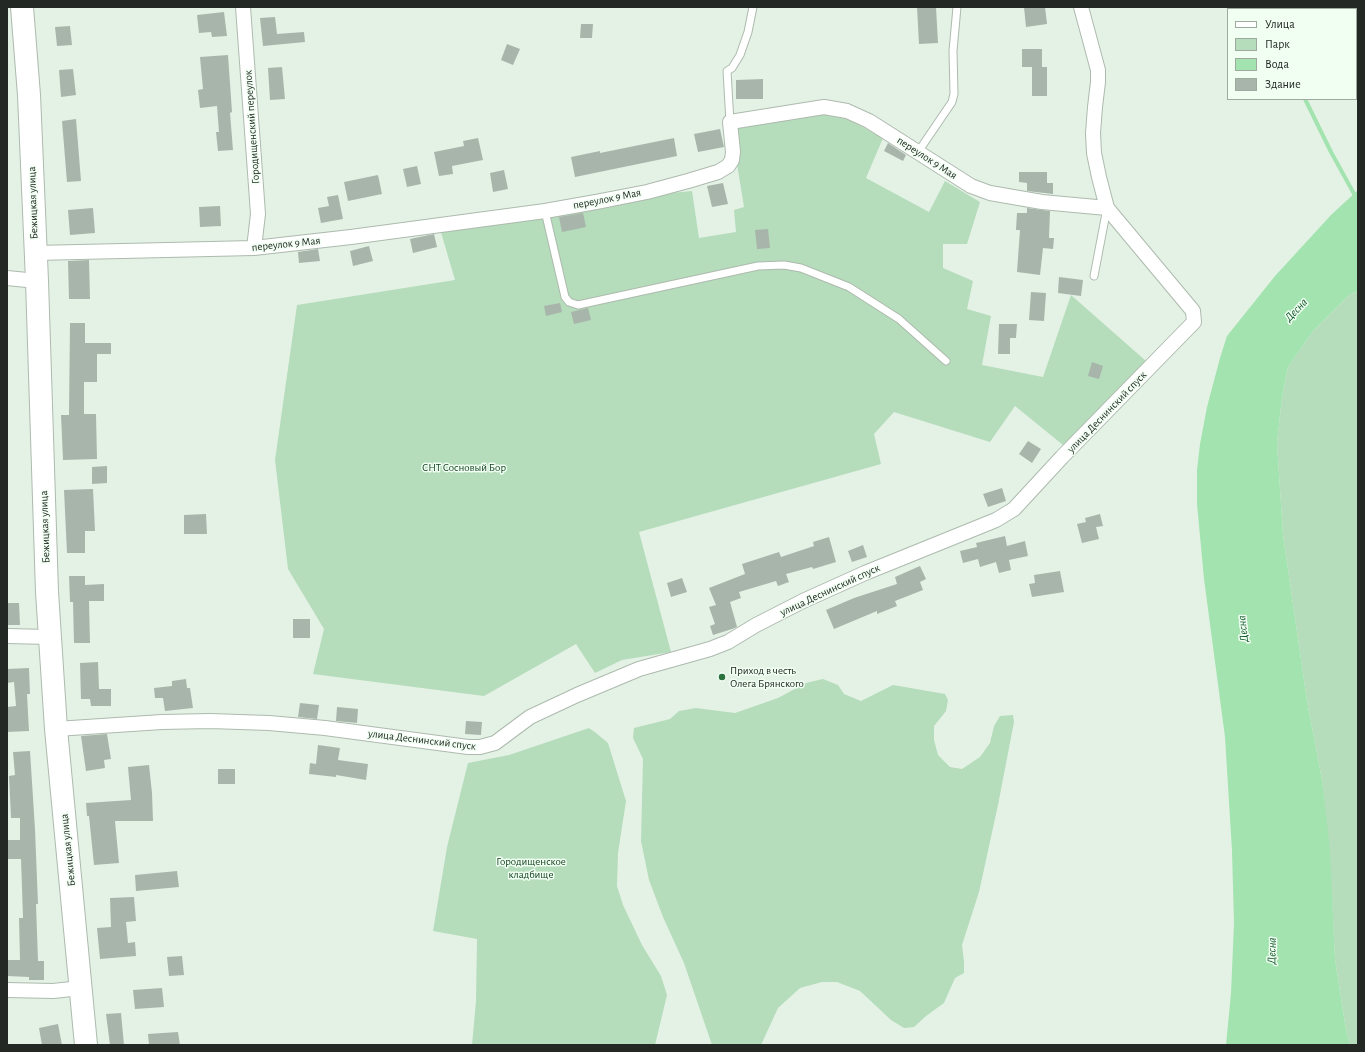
<!DOCTYPE html>
<html>
<head>
<meta charset="utf-8">
<style>
  body { margin:0 }
  #map { position:relative; width:1365px; height:1052px; overflow:hidden; background:#e4f2e6; font-family:"Alegreya Sans",sans-serif }
  canvas { display:block }
  .frame { position:absolute; inset:0; border:8px solid #232824; pointer-events:none }
  .legend { position:absolute; left:1227px; top:8px; width:130px; height:92px; box-sizing:border-box; background:#f1fff3; border:1px solid #9fa9a0; margin:0; padding:5px 7px; list-style:none; font-size:12px; color:#232824 }
  .legend li { display:flex; align-items:center; gap:8px; height:20px }
  .legend b { width:20px; border:1px solid #9fa9a0 }
</style>
</head>
<body>
<div id="map">
<canvas width="1365" height="1052"></canvas>
<div class="frame"></div>
<ul class="legend">
<li><b style="height:5px;background:#fff"></b>Улица</li>
<li><b style="height:11px;background:#b5dcbb"></b>Парк</li>
<li><b style="height:11px;background:#a3e3af"></b>Вода</li>
<li><b style="height:11px;background:#a8b5aa"></b>Здание</li>
</ul>
</div>
<script>
const ctx = document.querySelector('canvas').getContext('2d');
ctx.lineJoin = 'round';
function paint(path, color) { ctx.fillStyle = color; ctx.fill(path, 'evenodd'); }
const toPath = rows => new Path2D(rows.map(r => 'M' + r).join(''));
function trace(path, color, width, dash) { ctx.strokeStyle = color; ctx.lineWidth = width; ctx.lineCap = dash ? 'butt' : 'round'; ctx.setLineDash(dash || []); ctx.stroke(path); }
function write(font, color, halo, rows, align = 'center') {
  ctx.font = font + ' "Alegreya Sans",sans-serif'; ctx.lineWidth = 3; ctx.setLineDash([]); ctx.textBaseline = 'middle'; ctx.strokeStyle = halo; ctx.fillStyle = color; for (const [text, x, y, turn = 0] of rows) {
    ctx.save(); ctx.translate(x, y); ctx.rotate((+turn || 0) * Math.PI / 180); ctx.textAlign = isNaN(turn) ? turn : align; if (halo) ctx.strokeText(text, 0, 0); ctx.fillText(text, 0, 0); ctx.restore();
  }
}
const green = toPath([
  [1227,7,1289,7,1285,9,1228,9,1228,24,1227,22],
  [822,114,848,119,883,138,866,178,929,212,945,181,980,202,967,244,943,244,943,268,973,281,967,309,991,316,982,365,1043,377,1071,295,1146,361,1063,445,1015,406,990,442,894,412,874,434,881,464,639,532,671,652,622,660,595,673,576,644,484,696,313,674,324,629,288,569,275,460,297,305,455,280,440,229,600,207,671,193,692,191,699,238,736,232,734,210,744,207,737,164,737,126],
  [1358,291,1358,1045,1350,1045,1346,1030,1335,959,1332,900,1322,780,1307,701,1283,535,1277,443,1282,397,1288,367,1313,331,1349,295],
  [823,679,838,685,844,694,861,701,893,685,945,694,948,700,946,711,934,726,934,740,938,755,950,767,962,769,980,757,990,743,994,726,1000,716,1013,715,1014,722,998,805,979,892,962,945,964,962,964,973,955,978,944,1003,926,1016,914,1027,904,1028,891,1020,860,991,837,982,822,982,800,988,778,1008,761,1045,712,1045,684,963,663,917,649,880,641,841,643,759,633,738,634,728,670,719,679,711,696,708,735,713,778,698,806,683],
  [589,728,596,733,608,743,626,801,618,853,617,886,623,905,642,945,661,976,667,995,655,1045,472,1045,476,1001,477,939,433,931,447,847,468,763,509,755]
]);
const water = toPath([
  [1358,190,1358,291,1349,295,1313,331,1288,367,1282,397,1277,443,1283,535,1307,701,1322,780,1330,850,1335,959,1346,1030,1350,1045,1226,1045,1231,993,1234,923,1232,851,1225,737,1204,579,1197,504,1197,470,1200,444,1207,407,1220,358,1227,336,1275,276,1331,215]
]);
const stream = toPath([
  [1296,9,1296,7],
  [1305,99,1331,152,1358,201]
]);
const building = toPath([
  [917,7,936,7,938,43,919,44],
  [1024,7,1045,7,1047,24,1026,27],
  [224,12,227,36,212,37,211,32,199,33,197,15],
  [275,17,277,34,304,32,305,42,263,46,260,18],
  [581,24,593,24,592,38,580,38],
  [70,26,72,45,57,46,55,27],
  [507,44,520,49,513,65,501,60],
  [1022,49,1042,49,1042,67,1047,67,1047,96,1032,96,1032,67,1022,67],
  [228,55,232,112,230,113,233,150,218,151,216,132,219,132,217,106,200,108,198,90,203,89,200,57],
  [282,67,285,99,270,100,268,68],
  [73,69,76,95,61,97,59,70],
  [763,79,763,99,736,99,736,80],
  [76,119,81,181,67,182,62,121],
  [720,129,724,147,698,152,694,134],
  [478,138,483,160,452,166,453,174,439,176,434,152,464,146,463,141],
  [674,138,677,156,575,177,571,157,600,151,600,153],
  [888,143,906,155,903,161,884,151],
  [417,166,421,184,407,187,403,169],
  [504,170,508,189,493,192,490,173],
  [1019,172,1047,172,1047,183,1053,183,1053,194,1027,191,1027,183,1019,182],
  [378,175,382,194,348,201,344,182],
  [723,183,728,204,712,207,707,186],
  [338,195,343,219,321,223,318,208,329,206,327,197],
  [220,206,221,226,200,227,199,207],
  [93,208,95,233,70,235,68,210],
  [1027,208,1050,211,1049,238,1054,238,1053,249,1043,248,1040,275,1017,272,1020,230,1016,230,1017,213,1027,213],
  [583,213,586,227,562,232,559,217],
  [768,229,770,248,757,249,755,230],
  [434,234,437,247,413,253,410,239],
  [369,246,373,261,353,266,350,251],
  [318,249,320,261,299,263,298,252],
  [89,260,90,299,69,299,68,261],
  [1059,277,1083,280,1081,296,1058,293],
  [1031,292,1046,293,1044,321,1029,320],
  [560,303,562,312,546,316,544,306],
  [588,308,591,320,574,324,571,312],
  [70,323,85,323,85,343,111,343,111,354,97,354,97,382,84,382,84,414,96,414,97,459,63,460,61,415,69,415],
  [999,324,1017,324,1016,338,1010,338,1010,354,998,354],
  [1092,362,1103,366,1099,379,1088,376],
  [1028,441,1041,449,1032,463,1019,454],
  [107,466,107,483,92,484,92,467],
  [1002,488,1006,501,988,507,983,494],
  [93,489,95,531,85,531,85,553,67,553,64,490],
  [206,514,207,534,184,534,184,515],
  [1100,514,1103,526,1096,527,1099,539,1082,543,1077,524,1086,522,1085,518],
  [1005,536,1007,546,1025,541,1028,556,1009,560,1011,570,999,573,996,562,980,567,978,559,963,563,960,551,977,547,976,543],
  [829,537,836,562,813,569,812,567,786,574,789,582,778,586,776,581,739,592,741,598,730,602,737,627,732,629,713,635,710,626,715,624,709,607,716,605,709,588,745,574,742,564,779,552,781,557,814,546,813,542],
  [863,545,867,557,852,562,848,551],
  [920,566,926,579,920,582,923,590,895,601,897,606,877,614,877,611,834,629,826,610,854,598,897,584,895,577],
  [1060,571,1064,592,1032,597,1029,584,1035,583,1034,575],
  [69,576,85,576,85,585,104,584,104,601,89,601,90,643,74,643,73,602,70,602],
  [682,578,687,592,671,597,667,583],
  [7,603,19,603,20,625,7,625],
  [293,619,310,619,310,638,293,638],
  [98,662,99,689,111,689,111,706,91,706,90,699,81,699,80,663],
  [29,668,30,694,27,694,29,731,7,732,7,707,16,706,14,682,7,683,7,669],
  [186,679,187,688,190,688,193,708,165,711,163,698,155,698,154,688,172,686,172,681],
  [300,703,319,705,317,719,298,717],
  [337,707,358,709,357,723,336,721],
  [466,721,482,722,481,735,465,734],
  [107,734,111,759,104,760,105,768,86,771,81,736],
  [318,745,340,748,338,760,368,764,366,780,336,775,336,777,309,774,310,763,316,764],
  [30,751,35,829,38,904,36,904,38,961,44,961,44,980,29,980,29,977,7,976,7,960,20,960,19,918,23,918,21,859,7,859,7,840,20,840,20,818,11,818,9,776,15,775,13,752],
  [149,765,152,793,153,821,115,821,119,863,94,865,89,816,87,816,86,803,131,800,128,767],
  [218,769,235,769,235,784,218,784],
  [177,871,179,887,136,891,135,875],
  [134,897,136,921,126,922,128,943,135,942,136,956,100,959,97,928,111,927,110,898],
  [182,956,184,975,169,976,167,957],
  [162,988,164,1007,135,1009,133,990],
  [121,1013,124,1045,110,1045,106,1014],
  [58,1024,62,1045,42,1045,39,1028],
  [178,1032,180,1045,149,1045,148,1034]
]);
const lane = toPath([
  [730,122,727,71,732,68,740,55,748,32,753,7],
  [918,152,952,102,954,94,953,51,957,7],
  [545,211,565,297,569,302,578,305,758,266,784,265,801,268,849,287,899,319,946,361],
  [1094,276,1107,208]
]);
const street = toPath([
  [243,7,258,214,254,248],
  [35,253,254,248,351,237,545,211,596,202,647,192,688,181,718,172,728,166,732,160,733,152,730,122,824,107,847,111,869,121,971,186,990,193,1042,202,1107,208],
  [7,278,37,281],
  [7,636,50,637],
  [56,729,162,722,210,721,269,723,325,728,468,747,480,747,495,743,530,717,577,695,639,669,710,649,728,642,756,625,803,601,865,573,996,520,1014,509,1062,457,1194,322,1193,311,1107,208,1099,177,1094,153,1093,133,1095,107,1098,82,1098,70,1081,7],
  [7,990,53,991,81,988]
]);
const primary = toPath([
  [22,7,29,95,37,281,47,592,56,729,86,1045]
]);
const markers = [
  [722,677,4,"#2a713d"]
];
const streetNames = [
  ["Городищенский переулок",252,127,-94],
  ["переулок 9 Мая",927,158,33],
  ["переулок 9 Мая",607,199,-11],
  ["Бежицкая улица",33,203,-92],
  ["переулок 9 Мая",286,244,-6],
  ["улица Деснинский спуск",1107,412,-46],
  ["Бежицкая улица",45,527,-92],
  ["улица Деснинский спуск",830,590,-25],
  ["улица Деснинский спуск",422,740,7],
  ["Бежицкая улица",68,850,-96]
];
const parkNames = [
  ["СНТ Сосновый Бор",464,468],
  ["Городищенское",531,862],
  ["кладбище",531,875]
];
const poiNames = [
  ["Приход в честь",730,671],
  ["Олега Брянского",730,684]
];
const waterNames = [
  ["Десна",1296,310,-46],
  ["Десна",1243,629,-96],
  ["Десна",1272,951,-89]
];
paint(green, '#b5dcbb');
paint(water, '#a3e3af');
trace(stream, '#a3e3af', 4);
paint(building, '#a8b5aa');
trace(lane, '#adbaae', 9);
trace(street, '#adbaae', 16);
trace(primary, '#adbaae', 24);
trace(lane, '#fff', 7);
trace(street, '#fff', 14);
trace(primary, '#fff', 22);
for (const [x, y, r, color] of markers) { const dot = new Path2D(); dot.arc(x, y, r, 0, 2 * Math.PI); ctx.fillStyle = color; ctx.fill(dot); trace(dot, '#f1fff3', 1.5); }
write('11px', '#232824', '#f1fff3', streetNames);
write('11px', '#0e3d1c', '#f1fff3', parkNames);
write('11px', '#232824', '#f1fff3', poiNames, 'left');
write('italic 12px', '#0d5526', '#f1fff3', waterNames);
</script>
</body>
</html>
